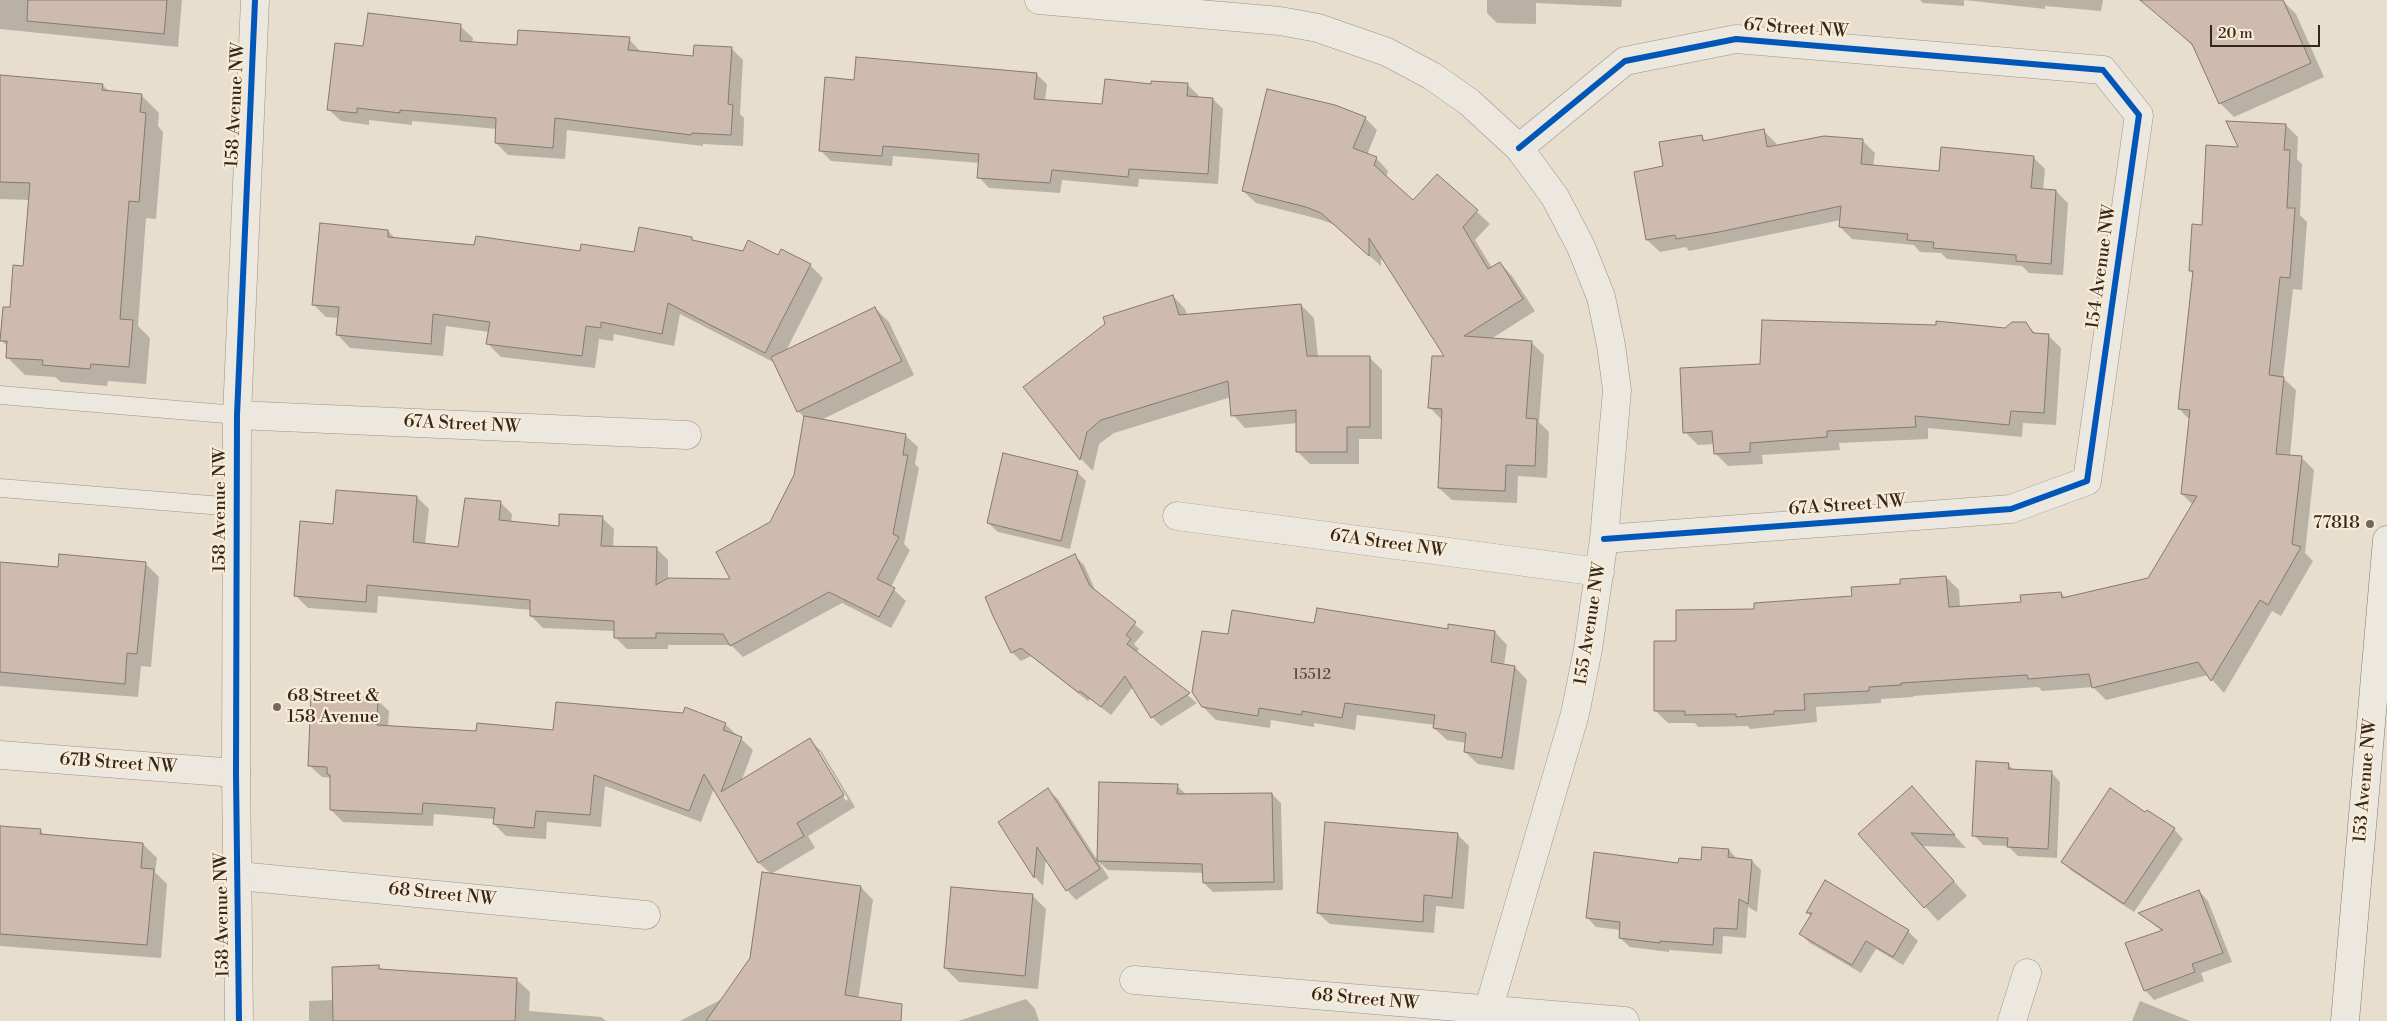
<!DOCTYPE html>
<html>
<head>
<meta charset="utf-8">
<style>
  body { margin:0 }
  #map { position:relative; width:2387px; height:1021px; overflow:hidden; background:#e8decd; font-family:"Libre Bodoni",serif }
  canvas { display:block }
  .scale { position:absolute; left:2210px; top:25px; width:110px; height:22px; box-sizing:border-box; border:2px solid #35271e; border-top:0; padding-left:6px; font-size:15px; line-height:18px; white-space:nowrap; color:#35271e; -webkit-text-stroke:4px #f8ecd7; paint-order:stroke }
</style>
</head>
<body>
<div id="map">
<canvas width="2387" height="1021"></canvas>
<div class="scale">20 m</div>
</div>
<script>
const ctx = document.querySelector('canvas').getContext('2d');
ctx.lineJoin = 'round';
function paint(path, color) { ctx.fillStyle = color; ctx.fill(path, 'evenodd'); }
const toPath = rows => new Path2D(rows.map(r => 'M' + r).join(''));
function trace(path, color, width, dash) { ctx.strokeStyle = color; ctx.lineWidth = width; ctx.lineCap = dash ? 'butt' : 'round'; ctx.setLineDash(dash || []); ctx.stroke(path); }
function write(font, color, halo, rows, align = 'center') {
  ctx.font = font + ' "Libre Bodoni",serif'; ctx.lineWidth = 4.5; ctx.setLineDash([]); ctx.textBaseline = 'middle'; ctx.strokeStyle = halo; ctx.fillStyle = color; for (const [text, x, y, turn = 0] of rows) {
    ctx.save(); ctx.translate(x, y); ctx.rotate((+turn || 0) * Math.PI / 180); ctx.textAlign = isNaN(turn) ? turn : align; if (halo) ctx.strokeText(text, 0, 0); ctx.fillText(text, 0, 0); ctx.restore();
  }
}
const shadow = toPath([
  [0,0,182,0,178,47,0,29],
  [1487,0,1622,0,1621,7,1536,3,1536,24,1497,23,1487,13],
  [1920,0,2103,0,2101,11,2045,6,2045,9,1964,0,1964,6,1923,3],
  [2162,0,2282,0,2296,14,2324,77,2234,117,2220,103,2194,47,2154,10],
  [460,26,473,38,472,43,518,46,629,39,641,52,694,57,731,48,743,60,740,114,744,118,743,146,703,144,703,146,567,130,565,159,508,155,496,143,497,129,412,121,412,125,369,120,369,125,341,121,328,109,364,48],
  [1036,74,1047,84,1045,101,1103,106,1152,85,1187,84,1198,95,1198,98,1213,99,1223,109,1218,184,1139,179,1138,187,1062,180,1060,193,989,188,979,177,980,163,893,156,892,166,831,161,820,150,855,81],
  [0,77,102,85,110,92,141,95,159,113,158,126,163,132,156,219,146,218,138,326,150,338,146,384,108,381,107,386,61,382,55,377,25,375,7,357,8,347,1,340,24,267,30,200,0,199],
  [1365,118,1377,130,1367,155,1376,158,1388,171,1386,178,1413,202,1437,175,1490,224,1475,240,1492,268,1500,263,1512,276,1535,311,1491,339,1531,342,1544,355,1539,422,1549,432,1547,478,1518,476,1517,503,1452,500,1439,488,1442,420,1429,407,1446,357,1381,254,1381,266,1335,225,1319,219,1256,203,1243,191],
  [2286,125,2298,137,2297,159,2302,164,2300,215,2307,222,2302,290,2293,289,2283,378,2296,390,2290,456,2301,457,2314,470,2305,553,2313,561,2281,616,2272,611,2224,693,2208,675,2106,700,2093,687,2042,691,2038,687,1913,696,1913,697,1881,699,1881,703,1816,707,1817,722,1750,729,1748,726,1698,727,1695,723,1668,723,1655,710,1678,642,1756,610,1853,598,1901,585,1946,577,1959,590,1960,607,2022,603,2061,593,2066,598,2149,579,2193,505,2182,494,2190,420,2179,409,2193,274,2190,270,2203,226,2240,148],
  [1764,131,1776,143,1776,146,1863,141,1875,153,1873,166,1940,173,2033,157,2045,169,2043,190,2056,191,2068,203,2063,275,2029,273,2022,266,1947,259,1941,253,1920,252,1914,245,1852,239,1840,227,1841,220,1689,251,1686,247,1660,252,1647,240,1636,173,1665,167,1701,136,1707,142],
  [388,231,396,239,581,252,635,253,692,239,695,242,743,252,779,257,810,265,823,278,786,351,875,308,889,322,914,375,821,420,906,436,918,447,915,464,919,468,904,544,910,550,891,587,906,601,891,628,842,603,743,657,731,645,668,645,668,649,627,649,615,637,615,631,543,628,531,616,531,610,378,596,377,613,308,608,296,596,334,525,417,497,429,509,425,545,459,549,500,502,512,514,511,523,560,527,602,518,614,529,613,548,656,548,668,560,668,579,732,580,771,522,795,475,805,418,798,411,775,363,680,314,674,346,614,334,613,341,599,339,595,368,501,357,488,344,489,332,446,326,443,356,350,348,337,334,339,318,326,317,313,304],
  [1173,296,1185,309,1187,315,1301,305,1314,318,1318,357,1369,357,1382,370,1382,439,1359,439,1359,464,1310,464,1298,452,1298,423,1245,428,1233,415,1231,397,1114,433,1099,444,1093,471,1081,459,1025,387],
  [2026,324,2036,334,2048,335,2061,348,2056,425,2023,423,2022,437,1928,428,1928,439,1839,443,1840,450,1762,455,1763,464,1728,466,1715,453,1714,444,1698,445,1685,432,1761,366,2005,329],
  [1077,472,1086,481,1070,549,998,532,988,523],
  [1075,556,1084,565,1097,594,1144,632,1134,644,1139,649,1136,652,1197,703,1161,726,1152,717,1133,687,1111,715,1090,699,1088,701,1031,656,1021,661,1012,652],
  [0,563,59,568,145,563,159,577,151,667,141,666,138,697,0,686],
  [1315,624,1449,630,1449,626,1495,632,1507,645,1504,665,1515,667,1527,680,1514,770,1478,764,1465,752,1466,743,1447,740,1434,728,1435,725,1357,715,1355,730,1314,723,1314,727,1271,720,1270,728,1216,720,1203,707,1229,636],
  [377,700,389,711,388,727,478,733,555,732,725,724,753,750,741,782,810,740,822,752,855,807,808,836,815,848,771,874,759,863,714,788,701,822,605,786,601,827,547,822,546,839,506,836,494,824,495,819,434,814,433,826,343,822,331,810,332,778,322,777,310,766],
  [817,752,820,752,848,799,846,801],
  [2008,764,2015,771,2051,772,2060,782,2057,858,2018,856,2008,846,1983,845,1974,835],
  [1100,784,1177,786,1187,795,1272,794,1281,803,1283,890,1213,892,1204,883,1204,873,1108,870,1099,862],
  [1911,787,1966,848,1923,846,1967,896,1938,921,1859,834],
  [1048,790,1058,799,1109,878,1076,900,1067,890,1046,858,1043,886,1035,877,999,822],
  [2145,814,2174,829,2183,839,2134,912,2072,871,2062,861],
  [0,828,40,830,45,836,143,844,157,858,155,872,167,884,161,958,0,946],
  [1457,834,1469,846,1464,909,1436,906,1434,933,1330,924,1318,913],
  [1729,850,1738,860,1752,861,1761,870,1757,912,1748,907,1746,938,1723,936,1722,954,1669,950,1669,952,1630,947,1620,938,1621,930,1596,927,1587,917,1679,864,1702,861],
  [1826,882,1908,931,1918,941,1903,965,1876,949,1861,973,1810,943,1801,934,1811,916,1808,913],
  [861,887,873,900,858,1001,860,1021,680,1021,724,998],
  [2199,891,2208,901,2232,962,2201,973,2204,981,2154,1000,2145,990,2162,931,2140,914],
  [1032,895,1046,909,1038,989,959,982,945,968],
  [379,967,383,970,517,980,530,992,529,1011,601,1017,606,1021,309,1021,309,1001,334,1000],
  [1026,999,1035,1009,1039,1021,958,1021],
  [2140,1001,2190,1021,2132,1021]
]);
const building = toPath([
  [28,0,167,0,164,34,27,21,28,0],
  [2140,0,2283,0,2311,63,2219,104,2192,44,2140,0],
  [368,13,461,24,460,41,517,45,518,30,630,37,628,50,693,56,694,45,732,47,728,104,733,105,731,135,692,133,691,135,555,118,553,148,495,143,496,118,400,110,400,113,357,108,357,113,327,110,335,43,363,46,368,13],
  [856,57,1037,73,1034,99,1102,104,1105,79,1151,84,1151,81,1188,83,1187,96,1213,98,1208,174,1129,169,1128,177,1052,170,1050,183,977,178,979,154,883,146,882,156,819,151,825,77,854,80,856,57],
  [0,75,103,84,102,90,142,94,140,112,146,113,139,202,129,201,120,319,133,320,129,367,91,364,90,369,42,365,43,360,6,358,7,341,0,341,3,307,10,307,13,265,23,266,30,183,0,182,0,75],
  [1267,89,1335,105,1366,117,1353,148,1377,157,1374,165,1413,200,1437,174,1478,210,1463,227,1488,269,1500,262,1523,299,1464,336,1532,341,1526,418,1537,419,1535,466,1506,465,1505,491,1438,488,1442,409,1428,408,1432,356,1444,356,1369,238,1369,256,1321,213,1306,207,1242,191,1267,89],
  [2226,121,2286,124,2284,150,2290,150,2287,208,2295,208,2290,278,2280,277,2269,375,2284,377,2276,454,2302,456,2292,544,2301,547,2268,605,2260,600,2211,681,2198,662,2092,688,2089,674,2028,679,2027,675,1901,683,1901,685,1869,687,1869,691,1804,694,1805,710,1774,711,1774,714,1736,717,1736,714,1685,715,1685,711,1654,711,1654,641,1676,641,1676,610,1754,609,1754,603,1852,596,1851,587,1900,584,1900,579,1946,576,1949,607,2021,602,2020,595,2061,592,2062,598,2148,578,2197,496,2181,494,2190,410,2178,409,2193,271,2189,271,2192,224,2202,225,2206,145,2238,147,2226,121],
  [1764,129,1767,147,1824,136,1863,139,1861,164,1939,171,1941,147,2034,156,2031,188,2056,190,2051,264,2016,261,2016,255,1933,248,1934,242,1907,240,1908,234,1839,227,1841,206,1719,232,1676,239,1675,235,1646,240,1634,172,1663,166,1659,142,1702,135,1703,141,1764,129],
  [320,223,388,230,388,237,474,245,476,236,580,251,581,244,634,252,639,227,692,237,692,240,743,251,748,240,778,255,781,249,811,264,765,353,668,303,662,334,601,322,601,328,586,326,582,356,486,344,490,322,433,314,431,344,336,335,339,307,312,305,320,223],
  [1173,295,1179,315,1301,304,1307,356,1370,356,1370,427,1347,427,1347,452,1296,452,1296,410,1231,416,1228,381,1101,420,1087,432,1080,460,1023,387,1105,324,1103,317,1173,295],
  [875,307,902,361,797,412,771,357,875,307],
  [1762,320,1936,325,1936,321,2005,328,2012,322,2026,322,2033,333,2049,334,2044,413,2011,411,2009,425,1915,416,1916,427,1827,431,1827,437,1750,443,1750,452,1714,454,1712,431,1683,433,1680,368,1760,364,1762,320],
  [804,416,906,434,903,455,908,455,893,534,899,537,877,579,895,588,879,617,829,592,730,646,723,634,656,633,656,638,614,638,614,621,530,616,530,600,367,585,366,602,294,596,300,521,333,524,336,490,417,496,413,542,458,547,465,498,501,501,499,520,559,526,559,514,603,516,601,546,657,547,656,585,668,578,730,579,716,552,770,522,794,475,804,416],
  [1003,453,1078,471,1061,541,987,523,1003,453],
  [59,554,146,562,137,654,127,653,125,684,0,672,0,562,58,567,59,554],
  [1075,554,1090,586,1136,622,1126,635,1131,639,1127,644,1190,693,1151,718,1125,676,1101,707,1080,691,1079,693,1021,648,1011,653,993,616,985,597,1075,554],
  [1317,608,1448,629,1448,624,1495,631,1491,662,1515,666,1502,758,1464,752,1466,733,1433,728,1435,715,1345,703,1342,718,1302,711,1302,715,1259,708,1258,716,1202,707,1192,692,1202,631,1228,634,1232,610,1314,623,1317,608],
  [311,696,378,698,377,725,476,731,477,723,553,730,556,702,683,713,685,707,726,723,723,730,742,737,721,792,810,738,844,795,797,823,804,836,758,863,704,774,689,811,594,775,590,815,536,811,534,828,493,824,495,808,423,803,422,814,330,810,330,775,327,774,327,767,308,766,311,696],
  [1976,761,2009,763,2008,769,2052,771,2048,849,2007,847,2008,838,1972,836,1976,761],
  [1099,782,1178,784,1177,794,1272,793,1274,882,1203,883,1202,864,1097,861,1099,782],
  [1912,786,1955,835,1911,833,1954,881,1924,908,1858,834,1912,786],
  [1048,788,1100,869,1066,891,1037,847,1034,878,998,822,1048,788],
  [2110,788,2145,812,2147,810,2175,828,2124,904,2061,862,2110,788],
  [1325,822,1458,833,1452,898,1424,895,1423,922,1317,913,1325,822],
  [0,826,41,829,40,834,143,843,141,868,154,869,147,945,0,934,0,826],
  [1702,847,1729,849,1728,857,1752,860,1748,904,1739,899,1737,929,1714,928,1713,945,1660,941,1660,943,1619,938,1620,922,1586,918,1594,852,1678,863,1679,858,1701,860,1702,847],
  [762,872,861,886,845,995,902,1004,901,1021,706,1021,750,958,762,872],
  [1825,880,1909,930,1893,957,1866,941,1852,965,1799,934,1812,913,1806,913,1825,880],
  [951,887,1033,894,1025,976,944,968,951,887],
  [2199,890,2223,953,2192,964,2195,972,2144,991,2125,943,2163,930,2138,913,2199,890],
  [379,965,379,969,517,978,515,1021,333,1021,332,967,379,965]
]);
const service = toPath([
  [0,395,237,415],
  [0,488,235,507]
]);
const minor = toPath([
  [1039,0,1280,21,1318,28,1387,52,1432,76,1469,102,1519,148,1555,197,1581,247,1601,297,1611,345,1617,390,1604,539,1588,649,1575,714,1485,1021],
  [1519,148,1625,61,1736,39,2103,70,2139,115,2087,481,2011,509,1604,539],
  [237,415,687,435],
  [1177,516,1600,572],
  [0,755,236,773],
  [239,876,646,915],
  [1134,980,1625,1021],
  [2012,1021,2027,973]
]);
const tertiary = toPath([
  [239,1021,236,773,237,415,255,0]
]);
const secondary = toPath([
  [2345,1021,2387,540]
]);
const cycleway = toPath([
  [1519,148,1625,61,1736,39,2103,70,2139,115,2087,481,2011,509,1604,539],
  [239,1021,236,773,237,415,255,0]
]);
const markers = [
  [2370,524,5,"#74675b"],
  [277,707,5,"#74675b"]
];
const numberNames = [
  ["15512",1312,675]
];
const streetNames = [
  ["67 Street NW",1796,29,4],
  ["158 Avenue NW",236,105,-87],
  ["154 Avenue NW",2102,267,-82],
  ["67A Street NW",462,425,3],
  ["67A Street NW",1847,506,-4],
  ["158 Avenue NW",221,510,-90],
  ["67A Street NW",1388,544,8],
  ["155 Avenue NW",1591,624,-81],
  ["67B Street NW",118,764,4],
  ["153 Avenue NW",2366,781,-85],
  ["68 Street NW",442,895,6],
  ["158 Avenue NW",223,915,-91],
  ["68 Street NW",1365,1000,5]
];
const poiNames = [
  ["77818",2360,524],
  ["68 Street &",287,697,"left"],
  ["158 Avenue",287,718,"left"]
];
paint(shadow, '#0003');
paint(building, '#cebbad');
trace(building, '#827a71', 1);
trace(service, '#9a9389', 19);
trace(minor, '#9a9389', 29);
trace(tertiary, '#9a9389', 29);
trace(secondary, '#827a71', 29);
trace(service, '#ece7df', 18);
trace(minor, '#ece7df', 28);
trace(tertiary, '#ece7df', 28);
trace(secondary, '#ece7df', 28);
trace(cycleway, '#0057b8', 6);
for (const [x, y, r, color] of markers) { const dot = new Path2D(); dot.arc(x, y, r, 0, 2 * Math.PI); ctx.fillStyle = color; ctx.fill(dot); trace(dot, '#f8ecd7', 2); }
write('15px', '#5b4c42', null, numberNames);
write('18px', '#35271e', '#f8ecd7', streetNames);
write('18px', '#35271e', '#f8ecd7', poiNames, 'right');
</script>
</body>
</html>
